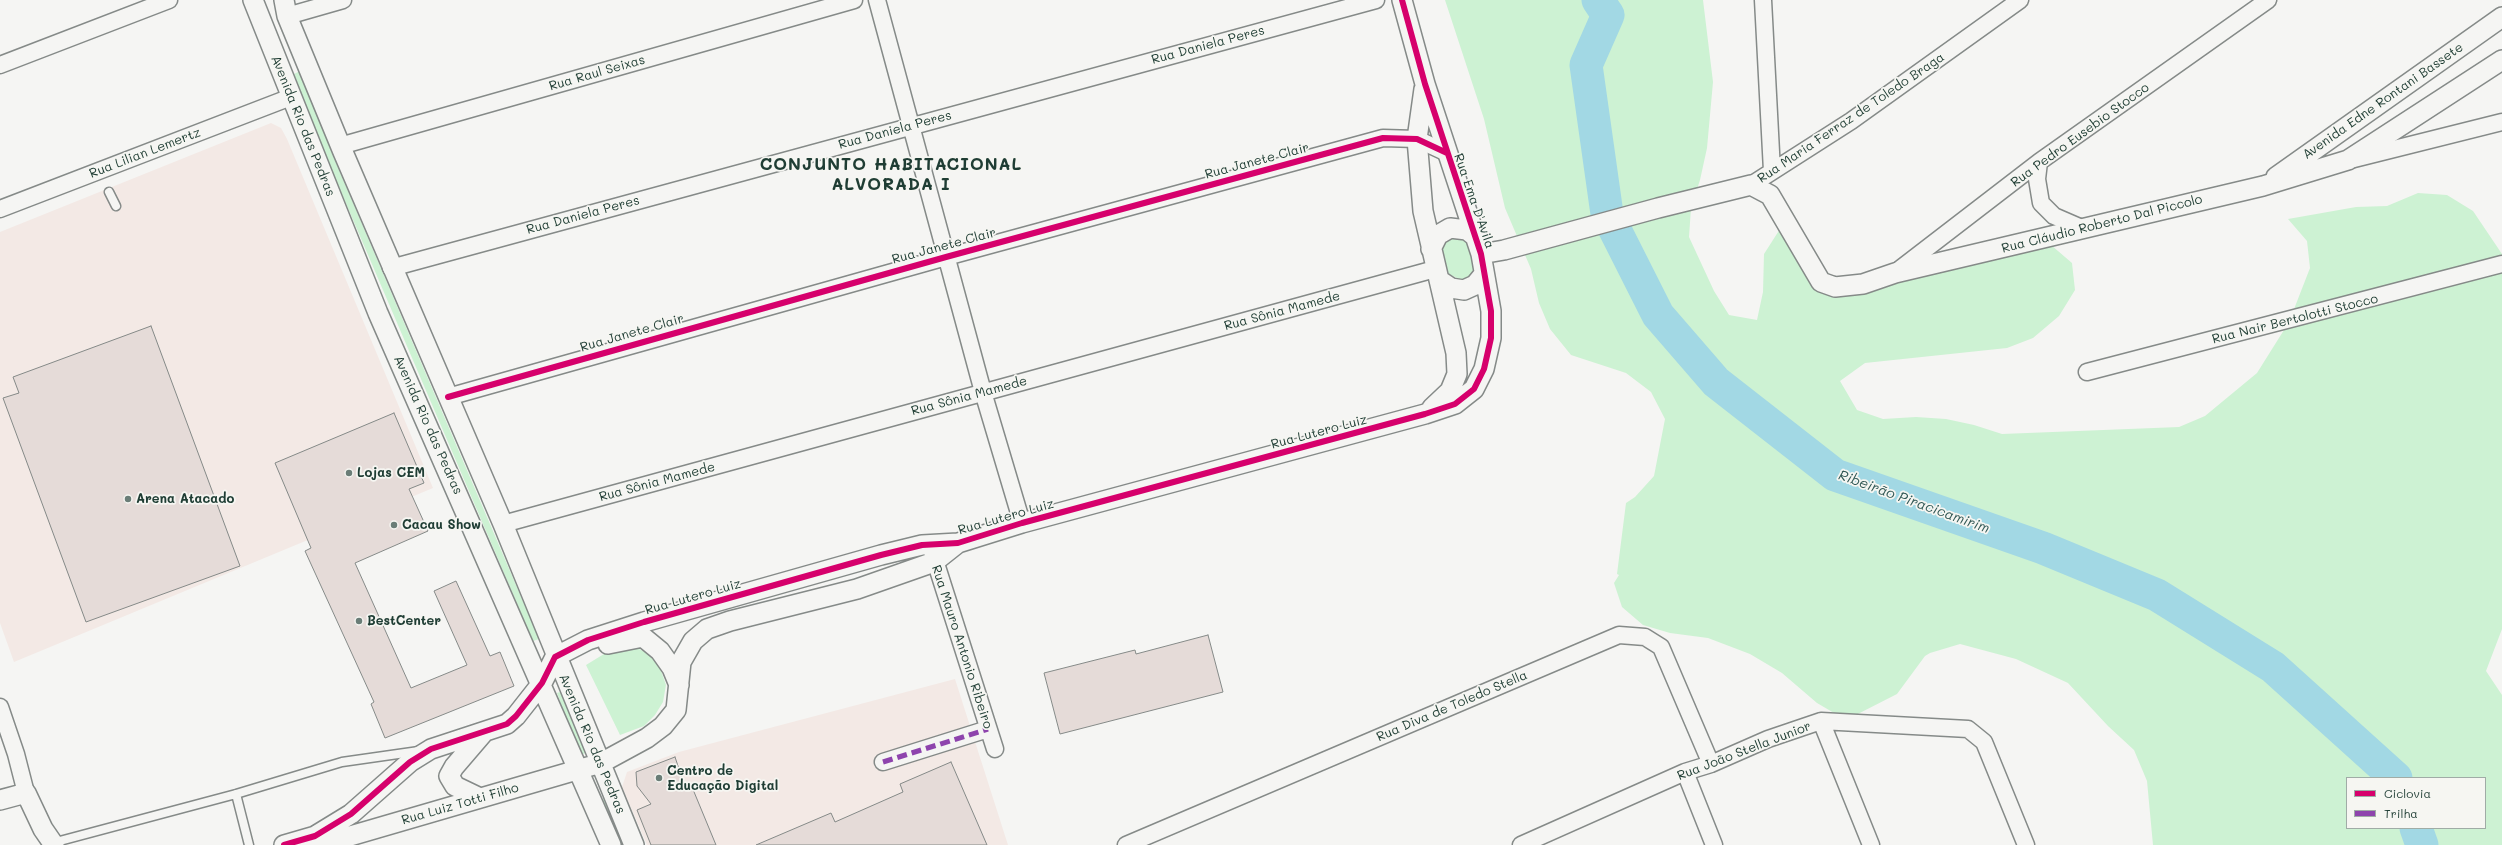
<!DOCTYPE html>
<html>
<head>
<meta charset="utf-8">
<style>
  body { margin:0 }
  #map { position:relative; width:2502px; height:845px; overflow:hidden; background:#f5f5f3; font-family:Mali,sans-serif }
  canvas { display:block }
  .legend { position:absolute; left:2346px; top:777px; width:140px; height:52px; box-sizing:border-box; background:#f6f6f2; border:1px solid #a0aca6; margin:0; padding:5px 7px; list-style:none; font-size:12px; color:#1f3d34 }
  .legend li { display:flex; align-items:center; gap:8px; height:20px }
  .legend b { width:20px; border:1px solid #a0aca6 }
</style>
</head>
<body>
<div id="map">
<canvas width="2502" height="845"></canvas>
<ul class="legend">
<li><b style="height:5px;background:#d6006c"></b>Ciclovia</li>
<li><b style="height:5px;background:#8e44ad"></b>Trilha</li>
</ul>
</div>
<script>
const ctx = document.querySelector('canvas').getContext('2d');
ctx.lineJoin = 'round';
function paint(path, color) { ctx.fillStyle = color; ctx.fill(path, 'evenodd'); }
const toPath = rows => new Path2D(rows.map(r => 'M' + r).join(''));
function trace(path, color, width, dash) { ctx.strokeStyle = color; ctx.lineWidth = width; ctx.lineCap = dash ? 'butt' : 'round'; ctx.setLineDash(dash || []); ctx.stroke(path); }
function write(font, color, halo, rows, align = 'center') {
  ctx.font = font + ' Mali,sans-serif'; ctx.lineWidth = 3.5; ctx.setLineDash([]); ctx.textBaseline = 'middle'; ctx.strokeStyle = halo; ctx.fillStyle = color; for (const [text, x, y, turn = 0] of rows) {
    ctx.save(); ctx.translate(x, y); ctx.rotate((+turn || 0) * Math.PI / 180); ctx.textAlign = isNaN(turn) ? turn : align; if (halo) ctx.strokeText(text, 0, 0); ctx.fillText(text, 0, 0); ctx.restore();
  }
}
const built = toPath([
  [271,123,281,128,287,139,433,488,14,662,0,623,0,232],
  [955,679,1008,845,647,845,622,787,627,772,679,752]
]);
const green = toPath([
  [1445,0,1703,0,1713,82,1707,148,1700,180,1691,208,1689,237,1714,291,1729,315,1757,320,1763,292,1764,254,1780,229,1820,268,1845,284,2051,245,2072,263,2075,290,2059,316,2033,338,2007,348,1865,363,1840,381,1857,410,1883,419,1916,417,1946,419,1974,425,2002,434,2179,427,2205,416,2257,373,2289,322,2310,268,2307,241,2288,219,2356,207,2387,206,2418,193,2447,195,2473,211,2502,254,2502,629,2486,671,2502,695,2502,845,2153,845,2147,781,2134,750,2108,726,2068,683,2016,659,1960,644,1930,653,1925,656,1897,694,1846,720,1817,703,1782,673,1750,654,1708,638,1670,633,1643,625,1622,607,1614,583,1619,575,1617,574,1626,503,1635,497,1654,476,1665,419,1651,392,1626,373,1571,355,1550,329,1539,303,1531,269,1505,208,1484,119],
  [2347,778,2485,778,2485,828,2347,828],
  [300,71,333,156,539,639,533,641,327,159,294,74],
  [1455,233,1468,241,1472,250,1474,270,1468,278,1461,280,1449,274,1445,267,1441,247,1444,241],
  [617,646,633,646,649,654,660,668,666,685,663,702,655,715,644,726,620,735,586,665],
  [563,691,586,753,580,755,557,693],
  [607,798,627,845,620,845,602,800]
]);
const river = toPath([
  [1598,0,1608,15,1586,65,1607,214,1658,315,1716,382,1835,475,2043,548,2157,595,2273,667,2396,778],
  [2416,828,2422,845]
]);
const building = toPath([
  [151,326,240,566,86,622,3,398,19,393,13,377,151,326],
  [394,413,424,483,409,489,428,531,355,563,411,688,467,665,434,591,456,581,490,656,500,652,514,686,385,738,371,704,374,702,305,551,311,548,275,463,394,413],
  [1208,635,1223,692,1060,734,1044,673,1135,650,1136,654,1208,635],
  [675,757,686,790,692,787,716,845,651,845,637,810,651,804,637,786,636,772,675,757],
  [951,762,987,845,756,845,831,813,835,822,903,792,900,784,951,762]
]);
const service = toPath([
  [109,192,116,206],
  [236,794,249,845],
  [52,843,236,794,342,762,419,751]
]);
const minor = toPath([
  [877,0,983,392,1022,523],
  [1763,0,1772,171],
  [287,16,343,0],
  [0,65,169,0],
  [340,146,854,0],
  [2354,159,2502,122],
  [2039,162,2037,179,2041,203,2054,216,2084,229],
  [1751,185,1851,121,2020,0],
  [0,209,291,97],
  [391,268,1376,0],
  [1896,272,2039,162,2268,0],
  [2087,372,2502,264],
  [448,397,946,257,1383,138,1417,139,1447,153],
  [503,524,1435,269],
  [932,551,995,749],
  [0,707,16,754,26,793],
  [1821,721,1871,845],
  [883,762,988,729],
  [1685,772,1714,845],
  [1126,845,1619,635,1645,637,1661,647,1711,764],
  [1521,845,1685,772,1711,764,1768,739,1821,721,1968,729,1984,742,2026,845]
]);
const tertiary = toPath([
  [253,0,378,313,611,845],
  [284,0,287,16,343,152,503,524,634,845],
  [1424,89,1417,139,1423,211,1456,353,1457,374,1450,391,1432,408],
  [2276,177,2502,17],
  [1431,249,1438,235,1450,228,1467,230,1477,238],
  [1481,254,1504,250,1658,208,1751,185,1770,195,1821,282,1835,287,1863,284,1895,273,2263,186,2348,160,2502,60],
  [1439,280,1451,288,1464,290,1475,285,1484,274],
  [608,644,643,637,660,651,672,668,679,685],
  [480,798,455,786,449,776,454,767,484,732],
  [0,800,26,793,43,829,54,845],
  [284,845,315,836,351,814,410,762,431,749,507,724,516,716,542,683,555,657,588,640,644,622,881,555,922,545,958,543,1022,523,1425,414,1455,404,1474,389,1484,369,1491,338,1491,311,1481,254,1425,84,1402,0],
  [319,845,601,763,647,738,663,726,676,710,681,662,693,641,707,629,730,621,857,589,934,562,958,543]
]);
const quiet = toPath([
  [883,762,988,729]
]);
const cycleway = toPath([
  [448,397,946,257,1383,138,1417,139,1447,153],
  [284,845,315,836,351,814,410,762,431,749,507,724,516,716,542,683,555,657,588,640,644,622,881,555,922,545,958,543,1022,523,1425,414,1455,404,1474,389,1484,369,1491,338,1491,311,1481,254,1425,84,1402,0]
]);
const markers = [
  [349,473,4,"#6a7d77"],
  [128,499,4,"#6a7d77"],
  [394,525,4,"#6a7d77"],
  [359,621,4,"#6a7d77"],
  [659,778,4,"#6a7d77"]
];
const streetNames = [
  ["Rua Daniela Peres",1208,45,-15],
  ["Rua Raul Seixas",597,73,-16],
  ["Avenida Edne Rontani Bassete",2383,101,-35],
  ["Rua Maria Ferraz de Toledo Braga",1851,118,-34],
  ["Avenida Rio das Pedras",303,126,68],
  ["Rua Daniela Peres",895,130,-15],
  ["Rua Pedro Eusebio Stocco",2080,135,-36],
  ["Rua Lilian Lemertz",145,153,-21],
  ["Rua Janete Clair",1257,161,-15],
  ["Rua Ema D'Avila",1474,201,71],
  ["Rua Daniela Peres",583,215,-15],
  ["Rua Cláudio Roberto Dal Piccolo",2102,224,-14],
  ["Rua Janete Clair",944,246,-15],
  ["Rua Sônia Mamede",1282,311,-15],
  ["Rua Nair Bertolotti Stocco",2295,319,-14],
  ["Rua Janete Clair",632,333,-16],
  ["Rua Sônia Mamede",969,396,-15],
  ["Avenida Rio das Pedras",428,425,66],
  ["Rua Lutero Luiz",1319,432,-15],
  ["Rua Sônia Mamede",657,482,-15],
  ["Rua Lutero Luiz",1006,517,-16],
  ["Rua Lutero Luiz",693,597,-16],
  ["Rua Mauro Antonio Ribeiro",962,647,72],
  ["Rua Diva de Toledo Stella",1452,706,-23],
  ["Avenida Rio das Pedras",592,744,67],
  ["Rua João Stella Junior",1744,751,-21],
  ["Rua Luiz Totti Filho",460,804,-16]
];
const poiNames = [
  ["Lojas CEM",357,473],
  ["Arena Atacado",136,499],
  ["Cacau Show",402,525],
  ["BestCenter",367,621],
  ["Centro de",667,771],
  ["Educação Digital",667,786]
];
const waterNames = [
  ["Ribeirão Piracicamirim",1914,502,20]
];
const districtNames = [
  ["CONJUNTO HABITACIONAL",891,165],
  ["ALVORADA I",891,185]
];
paint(built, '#f3e9e5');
paint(green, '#cdf2d3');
trace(river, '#a2d8e4', 33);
paint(building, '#e5dbd8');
trace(building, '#858a88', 1);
trace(service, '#858a88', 11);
trace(minor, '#858a88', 19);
trace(tertiary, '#858a88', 22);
trace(service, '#f5f5f3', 8);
trace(minor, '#f5f5f3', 16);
trace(tertiary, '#f5f5f3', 19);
trace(quiet, '#8e44ad', 5, [10, 5]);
trace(cycleway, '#d6006c', 6);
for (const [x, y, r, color] of markers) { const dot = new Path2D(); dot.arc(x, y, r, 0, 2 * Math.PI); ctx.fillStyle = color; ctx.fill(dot); trace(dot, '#f6f6f2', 1.5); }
write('13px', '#1f3d34', '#f6f6f2', streetNames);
write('bold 13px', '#1f3d34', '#f6f6f2', poiNames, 'left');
write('italic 14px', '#325956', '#f6f6f2', waterNames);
ctx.letterSpacing = '1px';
write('bold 17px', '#1f3d34', '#f6f6f2', districtNames);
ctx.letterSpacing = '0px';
</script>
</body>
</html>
